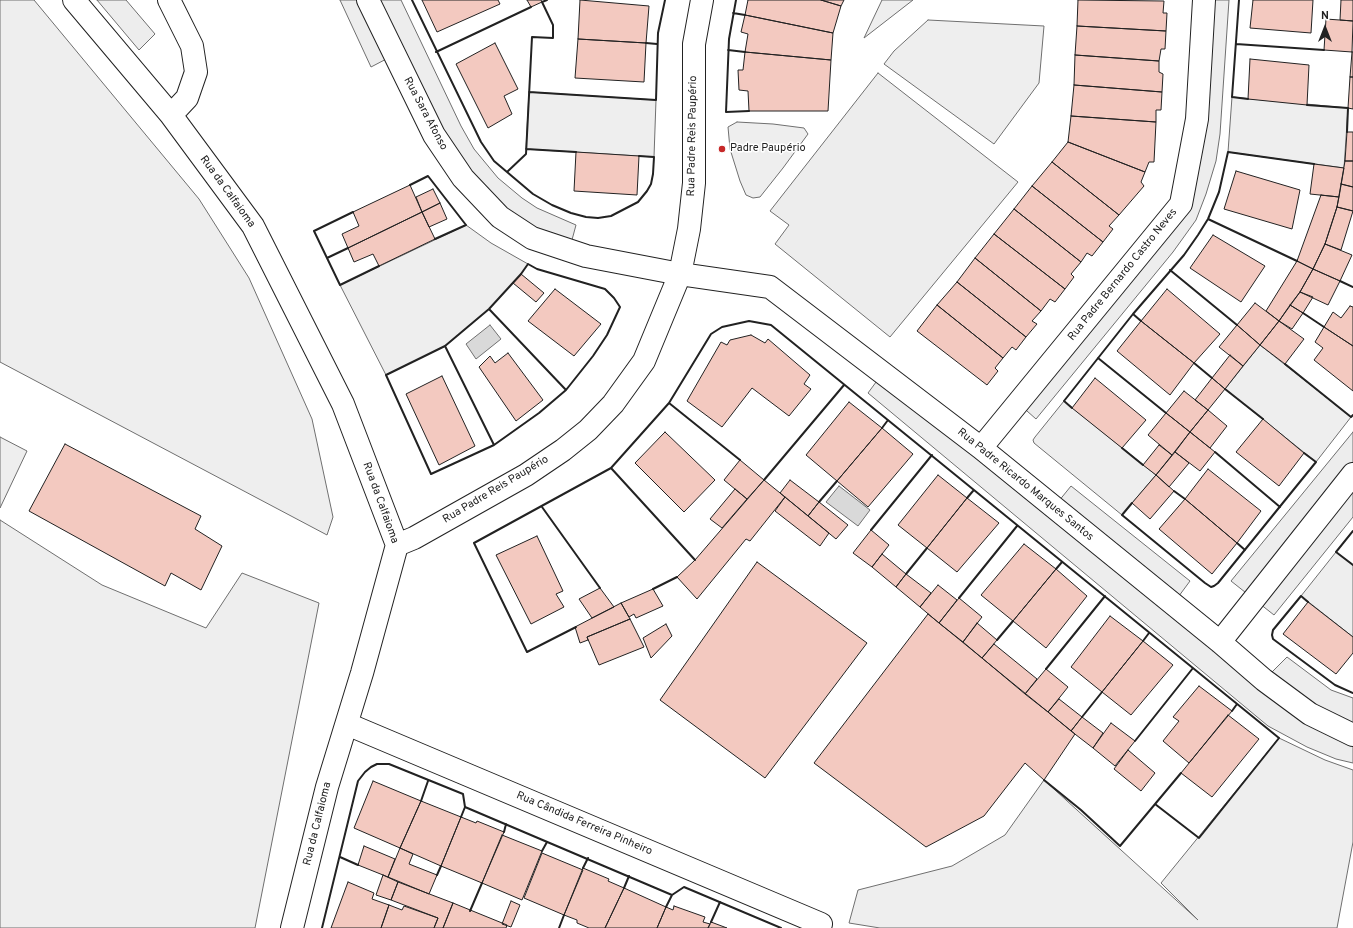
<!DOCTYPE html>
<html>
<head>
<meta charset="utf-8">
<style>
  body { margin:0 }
  #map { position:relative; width:1353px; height:928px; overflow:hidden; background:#fff; font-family:Overpass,sans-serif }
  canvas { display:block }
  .north { position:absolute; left:1305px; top:8px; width:40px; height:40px; -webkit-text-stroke:3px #fff; paint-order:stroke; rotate:0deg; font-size:11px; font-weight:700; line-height:16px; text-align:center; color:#222 }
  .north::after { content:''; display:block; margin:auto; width:14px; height:18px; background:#222; clip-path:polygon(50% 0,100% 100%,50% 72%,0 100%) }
</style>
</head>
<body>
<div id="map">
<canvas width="1353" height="928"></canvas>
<div class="north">N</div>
</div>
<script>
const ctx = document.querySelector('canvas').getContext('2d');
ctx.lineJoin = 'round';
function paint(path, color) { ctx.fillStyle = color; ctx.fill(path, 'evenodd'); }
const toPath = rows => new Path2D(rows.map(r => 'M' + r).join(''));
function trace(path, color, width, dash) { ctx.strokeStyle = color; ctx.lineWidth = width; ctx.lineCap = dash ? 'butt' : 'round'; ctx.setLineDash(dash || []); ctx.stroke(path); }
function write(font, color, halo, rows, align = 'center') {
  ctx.font = font + ' Overpass,sans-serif'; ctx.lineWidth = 3; ctx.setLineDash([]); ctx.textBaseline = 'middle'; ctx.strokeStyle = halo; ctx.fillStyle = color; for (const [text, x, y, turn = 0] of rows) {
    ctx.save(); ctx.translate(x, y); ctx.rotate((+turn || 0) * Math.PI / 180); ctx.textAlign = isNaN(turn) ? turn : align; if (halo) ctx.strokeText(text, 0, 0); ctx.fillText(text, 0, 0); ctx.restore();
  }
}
const green = toPath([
  [0,0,34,0,199,199,249,278,312,419,333,517,327,535,0,362,0,0],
  [882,0,913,0,864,38,882,0],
  [928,20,1044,26,1039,83,994,144,884,64,894,51,928,20],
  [529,92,656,100,654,157,526,149,529,92],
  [1232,97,1348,108,1344,168,1228,152,1232,97],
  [737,122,773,124,804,128,808,134,783,168,760,197,753,198,746,195,740,181,730,149,728,127,737,122],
  [466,225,491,243,528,264,521,274,489,309,445,346,386,375,340,285,466,225],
  [1260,345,1351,417,1316,462,1225,389,1260,345],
  [1064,401,1156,475,1122,515,1034,443,1033,440,1035,437,1064,401],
  [0,437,27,451,0,508,0,437],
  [0,520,102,585,206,628,242,573,319,603,255,928,0,928,0,520],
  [1336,552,1353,565,1353,637,1301,596,1336,552],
  [1279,738,1325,760,1353,770,1353,842,1337,928,880,928,849,923,858,890,952,866,1005,835,1044,780,1198,920,1161,883,1279,738]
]);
const parking = toPath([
  [97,0,126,0,155,34,139,50,97,0],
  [340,0,401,0,461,126,474,149,498,178,522,198,537,208,576,225,569,251,500,217,394,55,371,67,340,0],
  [1204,0,1229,0,1220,134,1216,161,1206,194,1196,220,1173,252,1036,419,1018,403,1181,204,1204,0],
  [878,73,1018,182,890,337,775,244,789,225,770,211,878,73],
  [882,374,1054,507,1071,486,1190,581,1173,604,1264,680,1287,657,1331,690,1353,698,1353,763,1336,759,1307,747,1268,726,868,393,882,374],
  [1353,432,1353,517,1274,615,1231,581,1353,432]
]);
const water = toPath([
  [490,325,501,339,476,359,466,344,490,325],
  [839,486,870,510,858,526,826,502,839,486]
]);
const building = toPath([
  [422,0,498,0,500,4,437,32,422,0],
  [527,0,541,0,542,2,531,7,527,0],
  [580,0,649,6,646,43,578,39,580,0],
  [748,0,821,0,841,6,833,33,745,15,748,0],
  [821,0,844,0,841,6,821,0],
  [1078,0,1164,1,1163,13,1167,13,1166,31,1077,26,1078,0],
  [1253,0,1313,0,1311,33,1250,28,1253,0],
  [1341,0,1353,0,1353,21,1340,20,1341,0],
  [745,15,833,33,831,60,745,52,748,34,741,32,745,15],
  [1326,19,1353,21,1352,52,1324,50,1326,19],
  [1077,26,1166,31,1165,49,1161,49,1159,61,1075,55,1077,26],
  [578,39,646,43,644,82,575,78,578,39],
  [495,43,518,89,504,96,512,114,488,128,456,64,495,43],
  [745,52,831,60,828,111,749,111,748,91,739,90,738,70,743,70,745,52],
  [1352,52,1353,52,1353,77,1350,77,1352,52],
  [1075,55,1159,61,1159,72,1163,74,1162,92,1074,85,1075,55],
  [1250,59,1309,65,1307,105,1248,99,1250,59],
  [1350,77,1353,77,1353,109,1348,108,1350,77],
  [1074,85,1162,92,1161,110,1156,110,1156,122,1071,116,1074,85],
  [1071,116,1156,122,1154,162,1149,162,1145,172,1068,142,1071,116],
  [1347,132,1353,132,1353,161,1345,161,1347,132],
  [1068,142,1145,172,1141,182,1144,186,1119,215,1052,162,1068,142],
  [576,152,639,156,637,195,574,191,576,152],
  [1345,161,1353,161,1353,187,1341,184,1345,161],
  [1052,162,1119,215,1109,226,1113,229,1103,242,1032,186,1052,162],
  [1314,164,1344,168,1339,197,1310,194,1314,164],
  [1236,171,1300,190,1292,229,1224,209,1236,171],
  [1341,184,1353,187,1353,211,1337,207,1341,184],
  [410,185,422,212,348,248,342,234,359,226,353,212,410,185],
  [1032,186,1103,242,1092,256,1087,253,1081,262,1014,209,1032,186],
  [433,189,440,203,422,212,416,197,433,189],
  [1321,195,1339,197,1337,207,1325,244,1313,269,1297,261,1321,195],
  [440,203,447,219,429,227,422,212,440,203],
  [1337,207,1353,211,1341,250,1325,244,1337,207],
  [1014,209,1081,262,1071,274,1074,277,1065,289,994,234,1014,209],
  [422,212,435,239,379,266,373,254,354,262,348,248,422,212],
  [994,234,1065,289,1055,302,1050,299,1041,311,975,258,994,234],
  [1213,235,1265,266,1241,302,1190,268,1213,235],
  [1325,244,1352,255,1340,281,1313,269,1325,244],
  [975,258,1041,311,1032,321,1037,324,1026,337,957,282,975,258],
  [1297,261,1313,269,1300,292,1279,321,1266,311,1297,261],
  [1313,269,1340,281,1328,305,1300,292,1313,269],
  [521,274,544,293,536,302,513,283,521,274],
  [957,282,1026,337,1016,350,1012,347,1003,358,937,305,957,282],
  [555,289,601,324,574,356,528,321,555,289],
  [1167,289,1220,334,1194,363,1141,321,1167,289],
  [1300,292,1313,297,1303,313,1290,305,1300,292],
  [1255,303,1279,321,1260,345,1237,325,1255,303],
  [937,305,1003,358,995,368,998,371,987,385,917,331,937,305],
  [1290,305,1303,313,1292,329,1279,321,1290,305],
  [1350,306,1353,307,1353,346,1324,327,1333,312,1341,318,1350,306],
  [1141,321,1194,363,1170,395,1117,351,1141,321],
  [1279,321,1304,339,1285,364,1260,345,1279,321],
  [1237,325,1260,345,1243,366,1219,347,1237,325],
  [1324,327,1353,346,1353,391,1314,360,1323,348,1315,342,1324,327],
  [751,335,765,343,768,339,810,375,804,384,811,389,789,416,752,388,722,427,687,401,721,342,727,345,730,340,751,335],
  [508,353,543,400,516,421,479,367,490,356,495,363,508,353],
  [1230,355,1243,366,1225,389,1212,378,1230,355],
  [442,376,475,446,439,465,406,394,442,376],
  [1095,378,1146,420,1122,448,1072,408,1095,378],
  [1212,378,1225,389,1208,410,1195,400,1212,378],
  [1184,391,1208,410,1190,432,1166,413,1184,391],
  [849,402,882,428,837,481,806,455,849,402],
  [1208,410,1227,426,1210,448,1190,432,1208,410],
  [1166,413,1190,432,1172,455,1148,435,1166,413],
  [1263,419,1304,453,1279,486,1236,452,1263,419],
  [882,428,913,454,868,507,837,481,882,428],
  [665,432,715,480,684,512,635,463,665,432],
  [1190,432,1215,452,1200,471,1175,452,1190,432],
  [65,444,201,516,195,529,222,546,201,590,171,573,165,586,29,511,65,444],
  [1159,445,1172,455,1156,475,1143,465,1159,445],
  [1175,452,1189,463,1169,487,1156,475,1175,452],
  [740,460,764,480,747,499,724,480,740,460],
  [1208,469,1261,511,1237,543,1185,499,1208,469],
  [938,475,967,498,927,548,898,525,938,475],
  [1156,475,1174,491,1150,519,1132,503,1156,475],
  [764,480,785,497,750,541,746,539,697,599,677,577,695,560,764,480],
  [790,480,819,502,808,516,780,493,790,480],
  [735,489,747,499,722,528,710,519,735,489],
  [785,497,829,533,820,546,775,511,785,497],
  [967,498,999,523,957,572,927,548,967,498],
  [1185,499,1237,543,1212,574,1159,529,1185,499],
  [819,502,848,525,836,539,808,516,819,502],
  [871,530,889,545,872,567,853,553,871,530],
  [537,536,563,591,556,594,564,607,531,624,496,555,537,536],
  [1024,544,1056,569,1013,621,981,595,1024,544],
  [882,554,906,574,896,587,872,567,882,554],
  [757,562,867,643,765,778,660,700,757,562],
  [1056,569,1087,596,1046,648,1013,621,1056,569],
  [906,574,931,593,920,607,896,587,906,574],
  [938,585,957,600,939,623,920,607,938,585],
  [600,588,614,607,592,618,579,599,600,588],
  [653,589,663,606,636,618,634,614,629,617,621,603,653,589],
  [959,598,982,617,963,642,939,623,959,598],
  [1308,602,1353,637,1353,653,1336,674,1283,634,1308,602],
  [621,603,630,619,587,637,588,640,580,643,575,627,621,603],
  [928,614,1075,734,1044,780,1025,763,984,816,926,847,814,763,928,614],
  [1110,616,1143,641,1102,692,1071,667,1110,616],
  [630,619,644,647,599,665,587,637,630,619],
  [977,623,997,640,982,658,963,642,977,623],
  [666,624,672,636,651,658,643,638,666,624],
  [1143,641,1173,665,1131,715,1102,692,1143,641],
  [994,644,1037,679,1025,694,982,658,994,644],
  [1046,669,1068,687,1048,712,1025,694,1046,669],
  [1199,686,1232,711,1189,763,1163,741,1179,721,1173,717,1199,686],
  [1059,699,1082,717,1071,731,1048,712,1059,699],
  [1228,715,1259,739,1212,797,1181,773,1228,715],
  [1082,717,1103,733,1093,748,1071,731,1082,717],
  [1111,723,1135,741,1115,766,1093,748,1111,723],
  [1128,750,1155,773,1141,791,1114,769,1128,750],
  [373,781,421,801,400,848,354,828,373,781],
  [421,801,461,817,441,866,400,848,421,801],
  [461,817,476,823,477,821,504,832,482,883,441,866,461,817],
  [502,835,542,851,522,900,482,883,502,835],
  [364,846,395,859,388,877,358,865,364,846],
  [400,848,413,854,409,864,437,875,429,894,388,877,400,848],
  [542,853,583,870,564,915,524,898,542,853],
  [583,868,609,879,608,881,624,888,605,928,589,928,577,923,577,920,564,915,583,868],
  [383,875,398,882,391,900,376,895,383,875],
  [348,882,374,893,372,899,389,905,381,928,331,928,348,882],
  [398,882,453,903,443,928,434,928,438,918,391,900,398,882],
  [624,888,666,907,657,928,605,928,624,888],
  [511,901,520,905,511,927,502,924,511,901],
  [453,903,507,925,506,928,443,928,453,903],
  [389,905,402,910,404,906,438,918,434,928,381,928,389,905],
  [674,906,705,917,703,922,710,924,708,928,657,928,666,907,673,910,674,906],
  [711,922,727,928,708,928,711,922]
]);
const minor = toPath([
  [74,0,171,115,253,226,343,404,397,545,362,673,327,787,292,928],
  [169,0,192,46,196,72,187,98,171,115],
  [368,0,434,135,463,178,500,217,532,238,586,256,680,274,770,287,981,448,1220,642,1264,680,1310,714,1353,735],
  [981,448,1181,204,1197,119,1204,0],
  [397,545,414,538,526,475,563,450,588,430,613,404,644,361,680,274,689,229,694,183,694,44,702,0],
  [1220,642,1353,474],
  [347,724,821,924]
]);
const wall = toPath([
  [412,0,481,142,494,161,533,194,552,205,571,213,586,217,598,218,611,216,638,202,647,191,651,184,653,174,654,157,639,156],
  [736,0,729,39,726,112,749,111],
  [1239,0,1232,97,1248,99],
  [733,13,745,15],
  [646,43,657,44],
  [1236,44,1324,50],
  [728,50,745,52],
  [436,52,531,7],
  [529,92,656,100,658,33,665,0],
  [1307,105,1348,108,1347,132],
  [526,149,576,152],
  [507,172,526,154,532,37,553,38,553,25,542,2,547,0],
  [410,185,428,176,466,225,435,239],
  [353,212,314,231,340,285,379,266],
  [1208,219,1297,261],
  [327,258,348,248],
  [528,264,537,269,605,289,614,298,620,307,607,335,593,356,566,390,539,413,494,445,431,474,386,375,445,346,489,309,521,274,528,264],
  [1170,270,1237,325],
  [1340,281,1353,287],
  [489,309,566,390],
  [1303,313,1324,327],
  [1133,314,1141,321],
  [445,346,494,445],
  [1098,358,1166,413],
  [1194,363,1212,378],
  [1285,364,1351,417,1353,415],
  [1225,389,1263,419],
  [669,403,740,460],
  [1072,408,1064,401,1133,314,1184,255,1198,235,1208,219,1219,192,1228,152,1314,164],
  [882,428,888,420],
  [1122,448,1143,465],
  [1215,452,1280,507],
  [611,468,695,560],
  [764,480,844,385],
  [1174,491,1185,499],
  [967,498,973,491],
  [819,502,837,481],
  [1132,503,1122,515,1205,583,1211,587,1214,586,1218,583,1316,462,1304,453],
  [542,507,600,588],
  [871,530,932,455],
  [1353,531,1336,552,1353,565],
  [1237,543,1245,550],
  [1056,569,1062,562],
  [906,574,927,548],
  [653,589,677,577],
  [959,598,1017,526],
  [1308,602,1301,596,1273,630,1272,635,1273,639,1335,685,1353,693],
  [576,627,527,652,474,543,611,468,669,403,711,334,722,327,749,321,771,325,1279,738,1199,838,1155,804],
  [997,640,1013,621],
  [1143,641,1149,633],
  [1046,669,1105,596],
  [1232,711,1237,704],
  [1082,717,1102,692],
  [1135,741,1193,668],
  [1044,780,1081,810,1120,846,1181,773],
  [421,801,428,781],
  [461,817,465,807],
  [504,832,506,824],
  [542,851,547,842],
  [340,857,358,865],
  [583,868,588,858],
  [437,875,441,866],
  [624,888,629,876],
  [666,907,672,895],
  [470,911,482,883],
  [711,922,720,902],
  [322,928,358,781,365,772,371,767,377,764,389,764,463,794,465,807,672,895,684,887,781,928],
  [559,928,564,915]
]);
const markers = [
  [722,149,4,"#c62828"]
];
const streetNames = [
  ["Rua Sara Afonso",425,114,62],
  ["Rua Padre Reis Paupério",693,136,-89],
  ["Rua da Calfaioma",227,192,54],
  ["Rua Padre Bernardo Castro Neves",1123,275,-51],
  ["Rua Padre Ricardo Marques Santos",1025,485,39],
  ["Rua Padre Reis Paupério",496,490,-31],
  ["Rua da Calfaioma",380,503,70],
  ["Rua da Calfaioma",318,824,-76],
  ["Rua Cândida Ferreira Pinheiro",584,824,23]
];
const poiNames = [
  ["Padre Paupério",730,149]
];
paint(green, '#eee');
trace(green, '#6f6f6f', 1);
paint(parking, '#ededed');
trace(parking, '#6f6f6f', 1);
paint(water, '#d9d9d9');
trace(water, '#6f6f6f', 1);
paint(building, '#f3c9c0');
trace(building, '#222', 1);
trace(minor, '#222', 24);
trace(minor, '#fff', 22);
trace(wall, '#222', 2);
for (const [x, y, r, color] of markers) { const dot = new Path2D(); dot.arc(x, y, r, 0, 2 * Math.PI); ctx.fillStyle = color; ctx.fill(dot); trace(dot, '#fff', 1.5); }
write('11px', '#222', '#fff', streetNames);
write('11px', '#222', '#fff', poiNames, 'left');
</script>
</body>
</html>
